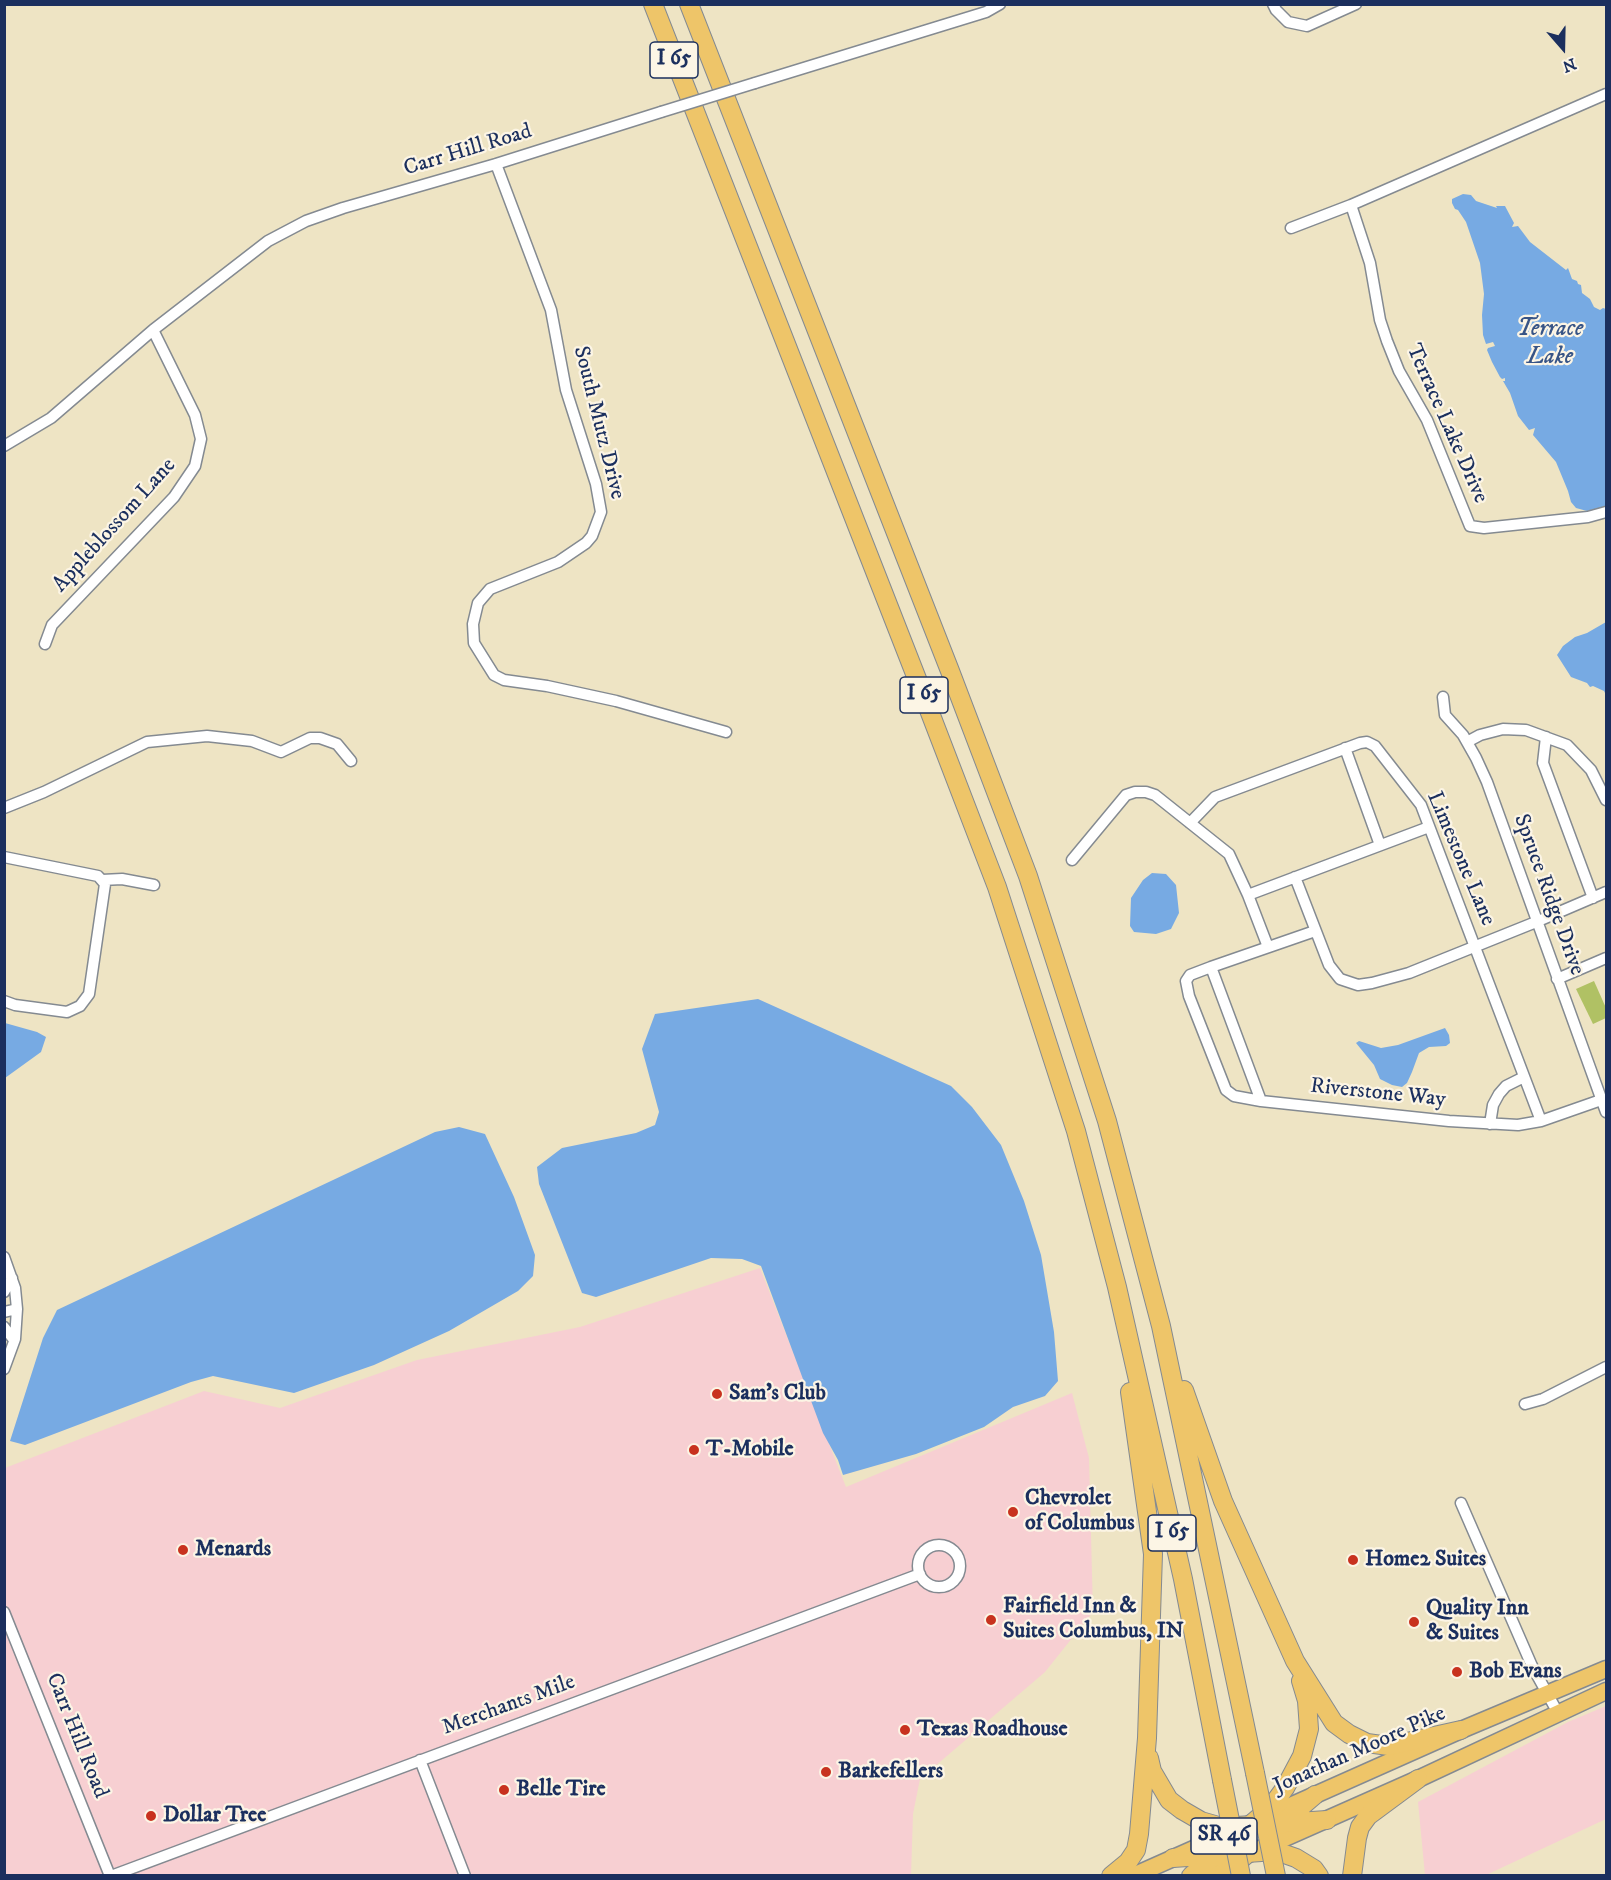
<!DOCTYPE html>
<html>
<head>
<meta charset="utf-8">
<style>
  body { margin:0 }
  #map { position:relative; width:1611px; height:1880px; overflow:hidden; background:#eee4c4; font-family:"IM FELL DW Pica",serif }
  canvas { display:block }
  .frame { position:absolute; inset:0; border:6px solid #1b2f5e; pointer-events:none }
  .north { position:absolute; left:1533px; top:18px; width:60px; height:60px; -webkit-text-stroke:4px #fcf5e5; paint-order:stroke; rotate:160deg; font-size:16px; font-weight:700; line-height:24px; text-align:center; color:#1b2f5e }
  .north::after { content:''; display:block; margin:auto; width:21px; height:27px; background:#1b2f5e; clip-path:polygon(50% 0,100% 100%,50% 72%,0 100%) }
</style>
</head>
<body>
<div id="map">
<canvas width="1611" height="1880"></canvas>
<div class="frame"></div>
<div class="north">N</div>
</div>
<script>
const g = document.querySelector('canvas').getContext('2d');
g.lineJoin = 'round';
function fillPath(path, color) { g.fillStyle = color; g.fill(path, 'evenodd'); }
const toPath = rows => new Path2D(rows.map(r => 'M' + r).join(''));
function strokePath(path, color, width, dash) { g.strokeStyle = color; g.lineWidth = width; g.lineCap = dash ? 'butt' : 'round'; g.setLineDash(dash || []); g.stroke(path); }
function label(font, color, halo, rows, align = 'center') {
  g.font = font + ' "IM FELL DW Pica",serif'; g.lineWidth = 4.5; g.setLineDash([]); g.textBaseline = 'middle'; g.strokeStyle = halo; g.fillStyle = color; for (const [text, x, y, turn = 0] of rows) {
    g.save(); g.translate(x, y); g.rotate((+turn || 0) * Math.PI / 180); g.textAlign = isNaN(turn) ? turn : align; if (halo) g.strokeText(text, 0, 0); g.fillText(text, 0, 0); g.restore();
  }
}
fillPath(toPath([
  [760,1268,846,1487,1072,1393,1089,1458,1093,1612,1045,1672,920,1779,913,1814,911,1875,5,1876,5,1468,204,1391,280,1408,417,1360,580,1327],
  [1606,1706,1606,1819,1486,1875,1425,1875,1418,1802,1568,1722]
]), '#f7cfd2');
fillPath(toPath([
  [1594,981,1606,1008,1606,1018,1593,1024,1576,989]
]), '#b0c164');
fillPath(toPath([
  [1463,194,1471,195,1476,201,1497,208,1496,206,1505,206,1514,223,1512,227,1518,226,1530,242,1566,270,1568,268,1572,279,1577,281,1578,284,1581,285,1582,293,1590,299,1594,307,1600,310,1603,308,1606,309,1606,506,1587,511,1576,508,1571,502,1568,491,1556,462,1533,435,1535,428,1529,430,1518,416,1510,393,1503,381,1505,381,1505,378,1502,379,1500,377,1492,362,1487,350,1488,348,1495,346,1493,342,1486,344,1483,335,1482,315,1484,294,1480,263,1466,222,1458,210,1455,209,1452,203,1452,199],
  [1606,622,1606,695,1604,691,1593,686,1590,687,1587,683,1571,677,1557,655,1563,646,1575,637,1587,633],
  [1152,873,1166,874,1176,885,1179,913,1171,929,1156,934,1134,932,1130,926,1131,898,1143,880],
  [758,999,951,1086,972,1107,1001,1145,1024,1201,1041,1255,1054,1332,1058,1381,1045,1396,1013,1407,984,1427,916,1454,843,1475,838,1460,823,1433,761,1266,742,1259,711,1258,596,1297,582,1293,539,1184,537,1167,562,1148,636,1133,655,1125,659,1112,642,1049,655,1014],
  [5,1023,37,1032,46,1037,41,1052,5,1078],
  [1445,1028,1449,1035,1450,1043,1446,1046,1429,1047,1419,1053,1412,1072,1407,1083,1402,1087,1392,1085,1380,1079,1374,1065,1356,1043,1359,1041,1381,1048,1398,1045],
  [459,1127,485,1134,514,1197,535,1255,533,1276,518,1291,449,1331,374,1365,294,1393,213,1376,191,1382,25,1445,10,1441,43,1338,57,1310,435,1132]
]), '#77aae3');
const minor = toPath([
  [1273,4,1276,10,1288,22,1307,26,1356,4],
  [755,83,986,12,1000,4],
  [1606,94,1351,205,1370,263,1380,320,1387,341,1399,371,1427,420,1470,526,1484,528,1588,517,1606,512],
  [496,164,551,310,566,390,596,484,601,512,592,536,586,543,558,562,490,589,478,603,473,624,474,643,494,675,504,680,547,686,616,701,726,732],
  [1291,228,1351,205],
  [4,446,51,418,153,330,268,241,306,221,343,208,496,164,661,112],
  [45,644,52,625,174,497,195,466,201,439,195,415,153,330],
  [1443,697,1445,715,1463,735,1476,758,1487,782,1606,1112],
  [1546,737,1543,763,1593,898],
  [1467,742,1480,735,1503,729,1526,730,1567,745,1591,770,1606,800],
  [1345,748,1380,845],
  [4,808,44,792,147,742,207,736,252,741,281,752,310,738,320,738,337,744,351,761],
  [1190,823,1215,797,1360,743,1367,742,1375,746,1421,805,1541,1121],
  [4,857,98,876,105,884,89,994,80,1006,67,1012,15,1005,4,1001],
  [1072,860,1126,795,1135,792,1146,792,1155,795,1229,854,1248,895],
  [1295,877,1329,965,1340,979,1358,985,1372,983,1409,973,1536,922,1606,892],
  [102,880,122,879,154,885],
  [1268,947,1248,895,1429,827],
  [1211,967,1315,931],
  [1557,979,1606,958],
  [1261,1101,1211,967,1190,975,1186,981,1189,996,1226,1090,1234,1096,1261,1101,1336,1109,1449,1121,1518,1125,1541,1121,1601,1100],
  [1490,1124,1493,1105,1499,1094,1506,1086,1524,1077],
  [4,1257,15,1288,17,1309,15,1339,4,1369],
  [4,1292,12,1278],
  [4,1312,17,1309],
  [4,1327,14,1340],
  [1525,1404,1543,1399,1606,1367],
  [1461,1503,1532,1666,1558,1713],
  '918 1566a21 21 0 1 1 42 0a21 21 0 1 1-42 0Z',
  [4,1612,110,1876],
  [420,1760,465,1876],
  [111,1876,920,1574]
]);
const trunk = toPath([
  [1133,1876,1461,1730,1606,1669],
  [1199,1876,1418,1779,1606,1691]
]);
const motorway = toPath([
  [653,4,919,684,997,887,1076,1131,1117,1287,1183,1579,1222,1780],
  [689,4,950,671,1028,876,1107,1121,1161,1326,1255,1773],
  [1184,1390,1223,1501,1295,1661,1334,1723,1349,1734,1367,1743,1389,1746,1461,1730],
  [1149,1758,1152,1771,1169,1800,1182,1810,1201,1821,1222,1827,1327,1820],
  [1280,1825,1315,1795],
  [1173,1858,1276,1851,1296,1858,1314,1869,1319,1876],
  [1111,1876,1128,1862,1136,1850,1139,1834,1147,1738,1153,1554,1130,1392],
  [1191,1876,1271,1807,1285,1788,1302,1756,1309,1729,1307,1701,1301,1681],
  [1223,1876,1248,1853],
  [1352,1876,1357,1838,1360,1827,1368,1816,1418,1779]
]);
strokePath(minor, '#848a91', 13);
strokePath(trunk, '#848a91', 19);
strokePath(motorway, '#848a91', 20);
strokePath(minor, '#fff', 10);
strokePath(trunk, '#eec569', 16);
strokePath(motorway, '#eec569', 18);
const minorBridge = toPath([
  [661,112,755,83]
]);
const motorwayBridge = toPath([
  [1255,1773,1276,1876],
  [1222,1780,1241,1876]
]);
strokePath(minorBridge, '#848a91', 13, []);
strokePath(motorwayBridge, '#848a91', 20, []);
strokePath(minorBridge, '#fff', 10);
strokePath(motorwayBridge, '#eec569', 18);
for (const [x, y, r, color] of [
  [717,1394,6,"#c8321e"],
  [694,1450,6,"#c8321e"],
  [1013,1512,6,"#c8321e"],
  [183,1550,6,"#c8321e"],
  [1353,1560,6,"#c8321e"],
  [991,1620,6,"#c8321e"],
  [1414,1622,6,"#c8321e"],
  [1457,1672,6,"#c8321e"],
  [905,1730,6,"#c8321e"],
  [826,1772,6,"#c8321e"],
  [504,1790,6,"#c8321e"],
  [151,1816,6,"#c8321e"]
]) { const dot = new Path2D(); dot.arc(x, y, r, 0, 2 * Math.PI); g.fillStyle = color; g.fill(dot); strokePath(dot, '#fcf5e5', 2); }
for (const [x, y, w] of [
  [674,60,48],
  [924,695,48],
  [1172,1533,48],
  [1224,1836,66]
]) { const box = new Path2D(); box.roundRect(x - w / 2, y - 18, w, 36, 4.5); g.fillStyle = '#fcf5e5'; g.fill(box); strokePath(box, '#1b2f5e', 1.5); }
label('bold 21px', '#1b2f5e', null, [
  ["I 65",674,60],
  ["I 65",924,695],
  ["I 65",1172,1533],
  ["SR 46",1224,1836]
]);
label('22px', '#1b2f5e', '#fcf5e5', [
  ["Carr Hill Road",468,151,-17],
  ["South Mutz Drive",598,423,76],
  ["Terrace Lake Drive",1446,424,66],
  ["Appleblossom Lane",115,526,-48],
  ["Limestone Lane",1460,859,67],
  ["Spruce Ridge Drive",1548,895,70],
  ["Riverstone Way",1378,1094,6],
  ["Merchants Mile",509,1706,-20],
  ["Carr Hill Road",76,1736,68],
  ["Jonathan Moore Pike",1360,1751,-24]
]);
label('bold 22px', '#1b2f5e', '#fcf5e5', [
  ["Sam's Club",729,1394],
  ["T-Mobile",706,1450],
  ["Chevrolet",1025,1499],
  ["of Columbus",1025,1524],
  ["Menards",195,1550],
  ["Home2 Suites",1365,1560],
  ["Fairfield Inn &",1003,1607],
  ["Suites Columbus, IN",1003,1632],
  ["Quality Inn",1426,1609],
  ["& Suites",1426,1634],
  ["Bob Evans",1469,1672],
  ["Texas Roadhouse",917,1730],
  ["Barkefellers",838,1772],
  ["Belle Tire",516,1790],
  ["Dollar Tree",163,1816]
], 'left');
label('italic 24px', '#375486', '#fcf5e5', [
  ["Terrace",1550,330],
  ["Lake",1550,358]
]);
</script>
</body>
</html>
